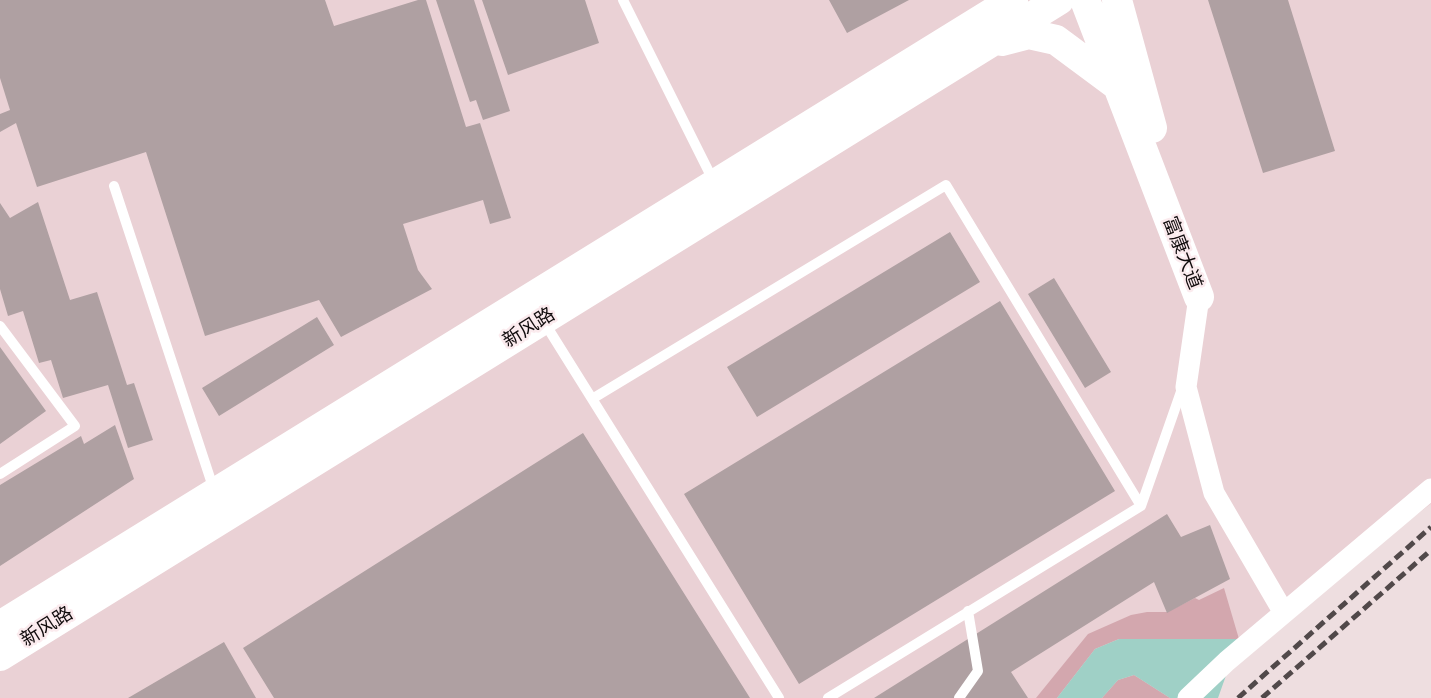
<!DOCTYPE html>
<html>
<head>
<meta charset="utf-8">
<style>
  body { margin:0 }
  canvas { display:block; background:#eedee0 }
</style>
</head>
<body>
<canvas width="1431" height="698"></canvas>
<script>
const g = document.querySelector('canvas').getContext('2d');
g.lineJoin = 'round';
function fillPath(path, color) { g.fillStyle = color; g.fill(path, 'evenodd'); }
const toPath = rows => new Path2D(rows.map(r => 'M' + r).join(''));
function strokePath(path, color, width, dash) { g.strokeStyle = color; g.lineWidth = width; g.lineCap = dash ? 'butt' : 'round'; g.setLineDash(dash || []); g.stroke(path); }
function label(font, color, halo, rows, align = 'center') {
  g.font = font + ' "PT Sans Narrow","Noto Sans SC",sans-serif'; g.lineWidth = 5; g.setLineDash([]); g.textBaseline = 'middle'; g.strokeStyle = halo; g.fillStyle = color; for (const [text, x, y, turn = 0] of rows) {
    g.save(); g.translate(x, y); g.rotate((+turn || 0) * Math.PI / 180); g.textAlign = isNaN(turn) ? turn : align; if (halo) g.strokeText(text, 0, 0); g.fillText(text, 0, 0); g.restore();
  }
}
fillPath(toPath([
  [0,0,1431,0,1431,504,1284,613,1190,698,0,698]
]), '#ead1d5');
fillPath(toPath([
  [1224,588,1239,639,1119,639,1095,649,1057,698,1036,698,1088,634,1131,615,1147,612,1167,612,1195,598,1199,600],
  [1134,675,1170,698,1102,698,1118,680]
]), '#d3a7ae');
fillPath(toPath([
  [1119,639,1239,639,1218,698,1170,698,1134,675,1118,680,1102,698,1057,698,1095,649]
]), '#9fd0c6');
fillPath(toPath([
  [0,0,325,0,334,26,418,0,426,0,466,127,480,123,511,218,490,224,483,200,403,224,418,270,432,289,341,337,319,300,205,336,146,152,37,187,16,123,0,132,0,114,10,110,0,78],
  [436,0,474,0,510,111,483,120,476,100,470,102],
  [482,0,585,0,599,43,508,75],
  [829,0,909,0,847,33],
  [1208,0,1288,0,1335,151,1263,173],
  [38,202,70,300,97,292,127,385,134,383,153,440,128,448,108,385,63,398,51,360,39,363,23,311,8,316,0,289,0,203,10,218],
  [950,232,980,282,757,417,727,367],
  [1054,278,1111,372,1085,388,1028,294],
  [1000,301,1115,491,799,684,684,494],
  [317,317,334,345,219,416,202,388],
  [0,347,46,411,0,444],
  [115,425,134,479,0,566,0,485,81,436,84,444],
  [583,433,750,698,274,698,243,648],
  [1167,514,1181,537,1210,525,1230,579,1167,613,1154,582,1011,672,1028,698,874,698],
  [224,642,256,698,128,698]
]), '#afa0a2');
strokePath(toPath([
  [623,0,714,182],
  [114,186,214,490],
  [544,322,779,698],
  [0,326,75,426,0,474],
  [592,399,946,185,1141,506,828,698],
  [1141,506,1183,386],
  [959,698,978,671,968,611]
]), '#fff', 10);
strokePath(toPath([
  [1199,297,1186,387,1214,493,1284,613],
  [1188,698,1227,661,1431,489]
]), '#fff', 21);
strokePath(toPath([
  [1085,0,1199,297],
  [1117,0,1152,128],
  [1002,41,1029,34,1056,40,1118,86],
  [0,626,1013,0],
  [0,656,1059,0]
]), '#fff', 30);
strokePath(toPath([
  [1238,698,1431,527],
  [1262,698,1431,550]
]), '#51494a', 5, [10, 5]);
label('19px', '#100b0c', '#fbebee', [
  ["富康大道",1182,253,69],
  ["新风路",529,328,-32],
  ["新风路",47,627,-32]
]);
</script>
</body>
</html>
